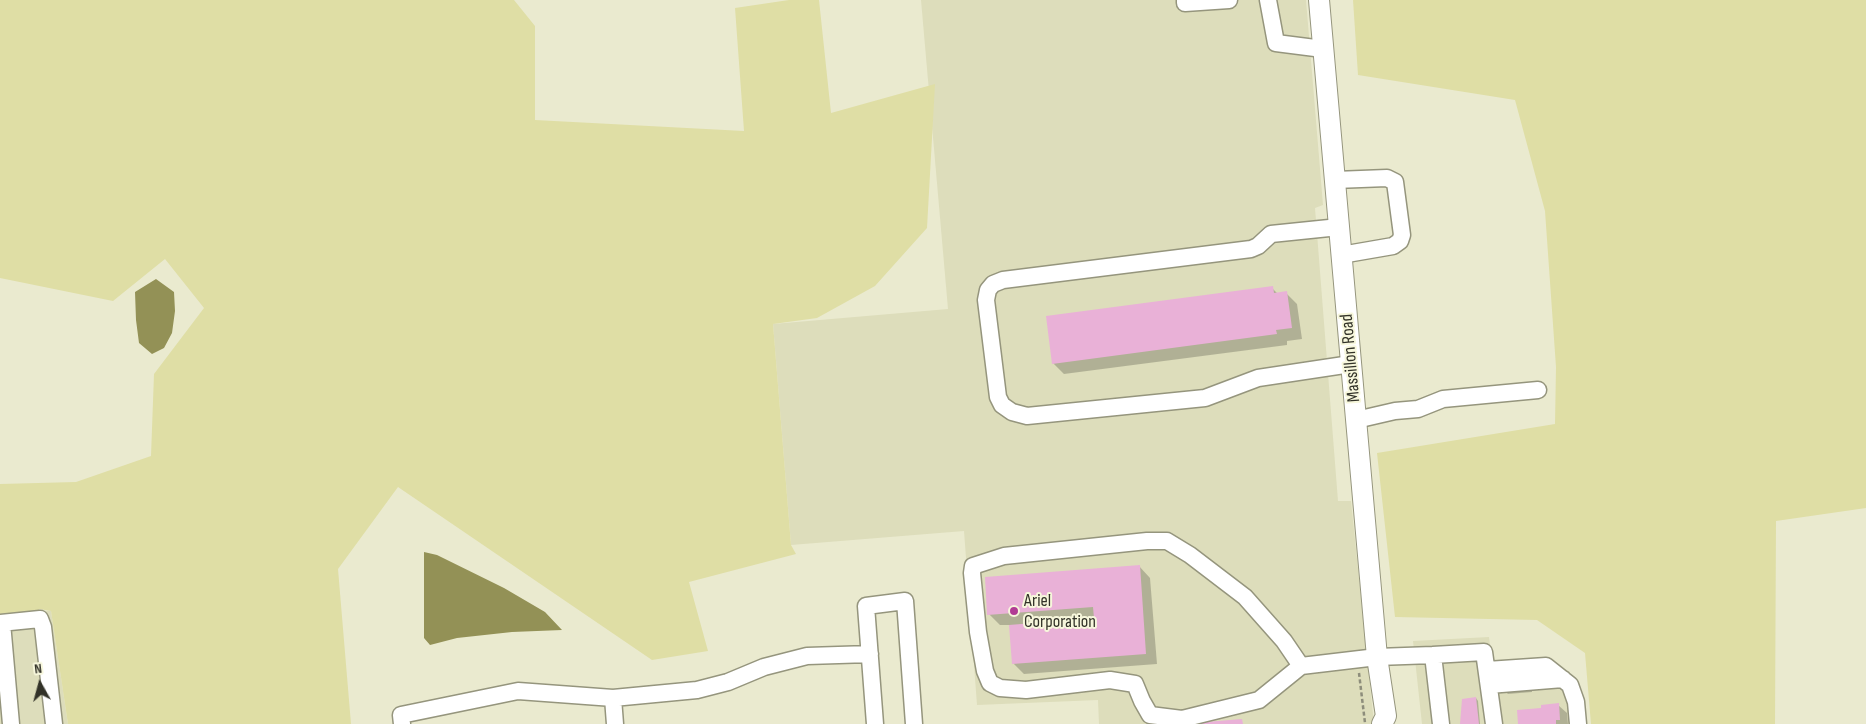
<!DOCTYPE html>
<html>
<head>
<meta charset="utf-8">
<style>
  body { margin:0 }
  #map { position:relative; width:1866px; height:724px; overflow:hidden; background:#eaeacf; font-family:"Sofia Sans Condensed",sans-serif }
  canvas { display:block }
  .north { position:absolute; left:15px; top:659px; width:50px; height:50px; -webkit-text-stroke:4px #f7f7dc; paint-order:stroke; rotate:353deg; font-size:14px; font-weight:700; line-height:20px; text-align:center; color:#323228 }
  .north::after { content:''; display:block; margin:auto; width:18px; height:22px; background:#323228; clip-path:polygon(50% 0,100% 100%,50% 72%,0 100%) }
</style>
</head>
<body>
<div id="map">
<canvas width="1866" height="724"></canvas>
<div class="north">N</div>
</div>
<script>
const g = document.querySelector('canvas').getContext('2d');
g.lineJoin = 'round';
function fillPath(path, color) { g.fillStyle = color; g.fill(path, 'evenodd'); }
const toPath = rows => new Path2D(rows.map(r => 'M' + r).join(''));
function strokePath(path, color, width, dash) { g.strokeStyle = color; g.lineWidth = width; g.lineCap = dash ? 'butt' : 'round'; g.setLineDash(dash || []); g.stroke(path); }
function label(font, color, halo, rows, align = 'center') {
  g.font = font + ' "Sofia Sans Condensed",sans-serif'; g.lineWidth = 4; g.setLineDash([]); g.textBaseline = 'middle'; g.strokeStyle = halo; g.fillStyle = color; for (const [text, x, y, turn = 0] of rows) {
    g.save(); g.translate(x, y); g.rotate((+turn || 0) * Math.PI / 180); g.textAlign = isNaN(turn) ? turn : align; if (halo) g.strokeText(text, 0, 0); g.fillText(text, 0, 0); g.restore();
  }
}
fillPath(toPath([
  [921,0,1306,0,1323,205,1315,208,1338,501,1351,501,1374,724,1099,724,1098,700,977,705,964,531,791,545,773,324,948,309],
  [0,604,39,611,51,611,68,724,0,724],
  [1489,637,1496,693,1578,684,1582,724,1422,724,1413,641]
]), '#ddb');
fillPath(toPath([
  [0,0,514,0,535,26,535,120,744,131,735,8,789,0,819,0,831,113,935,84,927,228,875,286,817,318,773,324,791,545,796,554,689,582,708,651,652,660,398,487,338,569,351,724,68,724,51,611,39,609,39,611,0,614,0,484,76,482,151,456,154,374,204,308,165,259,113,301,0,278],
  [1353,0,1866,0,1866,508,1776,521,1775,724,1591,724,1585,653,1537,620,1395,617,1377,453,1555,424,1556,367,1545,211,1515,100,1358,75]
]), '#dfdea5');
fillPath(toPath([
  [156,279,174,292,175,311,172,333,164,348,152,354,139,343,136,320,135,292],
  [424,552,437,555,504,588,545,612,562,630,512,632,457,638,430,645,424,638]
]), '#939156');
fillPath(toPath([
  [1272,288,1278,294,1286,293,1297,304,1302,339,1287,341,1287,345,1064,374,1053,363],
  [1139,566,1150,578,1157,664,1024,674,1013,663,1010,625,1000,625,989,614],
  [1532,684,1532,692,1508,694,1503,689],
  [1476,698,1478,701,1480,724,1461,724],
  [1558,705,1567,713,1568,724,1520,724,1542,709]
]), '#0003');
fillPath(toPath([
  [1273,286,1274,293,1287,291,1292,328,1276,330,1277,334,1052,364,1046,316],
  [1140,565,1146,654,1012,664,1009,625,1094,618,1093,607,987,615,985,577],
  [1476,697,1479,724,1460,724,1462,699],
  [1559,703,1560,720,1556,720,1556,724,1518,724,1517,710,1541,708,1541,705],
  [1242,719,1243,724,1194,724,1194,723]
]), '#e9b1d7');
const minor = toPath([
  [1185,0,1185,3,1229,0],
  [1268,0,1276,43,1323,49],
  [1335,180,1387,178,1395,182,1402,235,1400,241,1393,246,1341,255],
  [1339,227,1271,234,1258,246,1251,249,1003,280,993,284,988,290,986,300,998,397,1002,405,1012,412,1027,416,1205,398,1258,378,1351,364],
  [1356,420,1395,411,1418,409,1443,399,1538,390],
  [0,623,40,619,43,627,54,724],
  [2,623,11,724],
  [1433,655,1484,652,1494,724],
  [1301,666,1259,700,1182,719,1150,715,1142,701,1135,684,1110,680,1026,690,1000,688,990,683,985,671,978,632,972,573,973,566,1004,556,1147,541,1167,541,1190,555,1245,597,1284,641,1301,666,1377,657,1433,655,1441,724],
  [1487,670,1546,666,1570,685,1576,702,1578,724],
  [1489,685,1563,679],
  [613,698,697,690,728,682,764,667,807,656,870,654],
  [402,724,401,715,518,691,613,698,615,724],
  [875,724,866,606,905,601,914,724]
]);
const major = toPath([
  [1319,0,1377,657,1386,716,1382,724]
]);
strokePath(minor, '#95957d', 19);
strokePath(major, '#95957d', 22);
strokePath(toPath([
  [1359,673,1365,723]
]), '#8d8d7b', 2.5, [4, 2.5]);
strokePath(minor, '#fff', 16);
strokePath(major, '#fff', 20);
for (const [x, y, r, color] of [
  [1014,611,5,"#b13c94"]
]) { const dot = new Path2D(); dot.arc(x, y, r, 0, 2 * Math.PI); g.fillStyle = color; g.fill(dot); strokePath(dot, '#f7f7dc', 2); }
label('18px', '#323228', '#f7f7dc', [
  ["Massillon Road",1351,358,-95]
]);
label('18px', '#323228', '#f7f7dc', [
  ["Ariel",1024,601],
  ["Corporation",1024,622]
], 'left');
</script>
</body>
</html>
